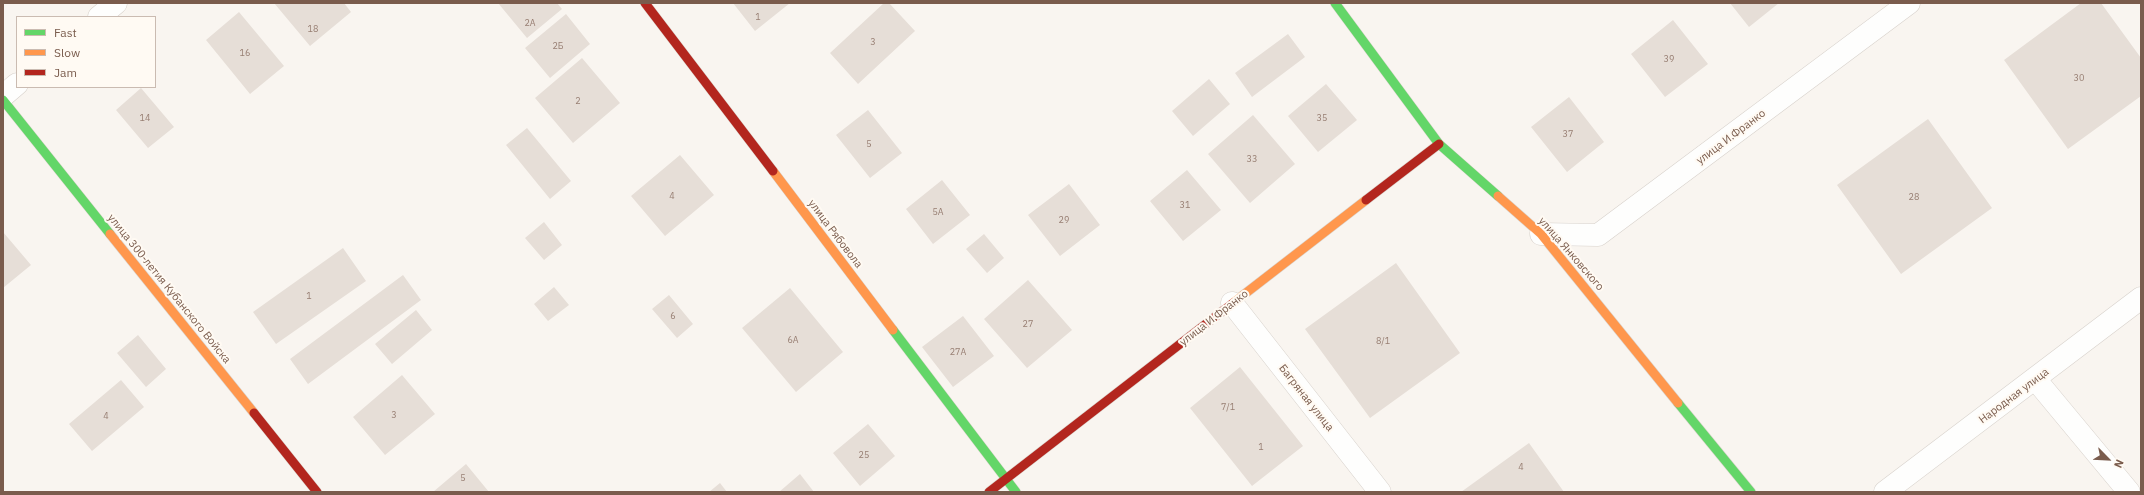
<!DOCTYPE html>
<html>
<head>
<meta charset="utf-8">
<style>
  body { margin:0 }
  #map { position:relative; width:2144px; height:495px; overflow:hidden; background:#f9f5f0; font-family:"IBM Plex Sans",sans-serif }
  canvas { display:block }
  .frame { position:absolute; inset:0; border:4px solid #7a5c4d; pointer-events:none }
  .legend { position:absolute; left:16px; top:16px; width:140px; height:72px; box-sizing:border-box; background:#fffaf3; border:1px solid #cabbb1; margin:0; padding:5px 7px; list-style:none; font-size:12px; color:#7a5c4d }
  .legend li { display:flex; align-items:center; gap:8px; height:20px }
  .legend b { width:20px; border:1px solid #cabbb1 }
  .north { position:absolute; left:2088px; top:439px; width:40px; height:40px; -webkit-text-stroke:3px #fffaf3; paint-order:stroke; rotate:114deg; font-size:11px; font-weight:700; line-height:16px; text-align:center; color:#7a5c4d }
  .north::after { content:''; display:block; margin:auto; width:14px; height:18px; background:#7a5c4d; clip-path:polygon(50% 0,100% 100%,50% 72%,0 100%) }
</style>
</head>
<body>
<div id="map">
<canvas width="2144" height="495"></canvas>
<div class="frame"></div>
<ul class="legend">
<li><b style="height:5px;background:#63d668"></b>Fast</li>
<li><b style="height:5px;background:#ff974d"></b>Slow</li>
<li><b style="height:5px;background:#b3261e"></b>Jam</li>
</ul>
<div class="north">N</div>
</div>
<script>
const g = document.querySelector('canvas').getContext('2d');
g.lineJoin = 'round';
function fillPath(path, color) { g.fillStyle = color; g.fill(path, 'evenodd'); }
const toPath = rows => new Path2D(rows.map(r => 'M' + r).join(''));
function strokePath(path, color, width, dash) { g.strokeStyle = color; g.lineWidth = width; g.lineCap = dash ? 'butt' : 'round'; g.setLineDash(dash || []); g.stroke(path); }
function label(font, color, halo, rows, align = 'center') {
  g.font = font + ' "IBM Plex Sans",sans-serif'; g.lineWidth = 4; g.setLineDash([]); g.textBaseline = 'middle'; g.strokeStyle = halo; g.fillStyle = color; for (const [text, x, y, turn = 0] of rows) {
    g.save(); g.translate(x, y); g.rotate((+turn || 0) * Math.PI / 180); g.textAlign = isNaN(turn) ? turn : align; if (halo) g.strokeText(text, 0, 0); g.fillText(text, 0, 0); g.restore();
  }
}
fillPath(toPath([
  [274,3,344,3,351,12,310,46],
  [498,3,557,3,562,9,527,38],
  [733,3,790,3,755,31],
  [884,3,889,3,915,31,858,84,830,53],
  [1730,3,1779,3,1749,27],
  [2081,3,2101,3,2141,58,2141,96,2068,149,2004,60],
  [239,12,284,66,250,94,206,40],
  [566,14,590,44,550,78,525,48],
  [1673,20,1708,64,1665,97,1631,54],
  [1288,34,1305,57,1252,97,1235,73],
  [582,58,620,103,573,143,535,98],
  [1209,79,1230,104,1193,136,1172,111],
  [1326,84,1357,120,1318,152,1288,116],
  [141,88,174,127,148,148,116,110],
  [1569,97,1604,142,1567,172,1531,127],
  [868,110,902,153,870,178,836,135],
  [1253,115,1295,164,1250,203,1208,154],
  [1928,119,1992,208,1901,274,1837,185],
  [527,128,571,181,550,199,506,145],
  [680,155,714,195,665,236,631,196],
  [1187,170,1221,210,1183,241,1150,201],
  [942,180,970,215,933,244,906,209],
  [1069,184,1100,225,1060,256,1028,215],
  [544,222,562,245,544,260,525,238],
  [3,232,31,265,3,288],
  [984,234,1004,258,987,273,966,249],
  [343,248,366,281,276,344,253,312],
  [1396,263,1460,353,1370,418,1305,329],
  [403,275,421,300,308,384,290,359],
  [1028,280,1072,330,1027,368,984,319],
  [554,287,569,305,548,321,534,304],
  [790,288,843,352,796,392,742,328],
  [669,295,693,324,677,338,652,309],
  [416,310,432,330,392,364,375,344],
  [963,316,994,356,953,387,922,347],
  [138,335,166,369,146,387,117,353],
  [1240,367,1303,446,1252,486,1190,408],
  [402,375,435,414,385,455,353,417],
  [121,380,144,407,92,451,69,424],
  [868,424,895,456,860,486,833,453],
  [1529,443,1564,492,1461,492],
  [466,464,489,492,433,492],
  [800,474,814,492,779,492],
  [720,483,727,492,709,492]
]), '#e6ded7');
const street = toPath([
  [99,17,116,3],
  [3,96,17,84],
  [1541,234,1598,235,1909,3],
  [1232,303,1380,492],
  [2036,380,2129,492],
  [1885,492,2141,298]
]);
const fast = toPath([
  [1335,3,1439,144,1498,196],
  [3,100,110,234],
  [893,330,1016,492],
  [1678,403,1751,492]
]);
const slow = toPath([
  [773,171,893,330],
  [1498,196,1541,234,1678,403],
  [110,234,254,413],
  [1233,303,1366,200]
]);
const jam = toPath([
  [645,3,773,171],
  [1366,200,1439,144],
  [254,413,317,492],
  [989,492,1233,303]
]);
strokePath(street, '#d7d1cb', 23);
strokePath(fast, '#d9d2cb', 10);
strokePath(slow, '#d9d2cb', 10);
strokePath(jam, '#d9d2cb', 10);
strokePath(street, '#fefefd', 22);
strokePath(fast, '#63d668', 9);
strokePath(slow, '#ff974d', 9);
strokePath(jam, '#b3261e', 9);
label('9px', '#977e72', null, [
  ["1",758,17],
  ["2А",530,23],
  ["18",313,29],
  ["3",873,42],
  ["2Б",558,46],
  ["16",245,53],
  ["39",1669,59],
  ["30",2079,78],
  ["2",578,101],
  ["14",145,118],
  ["35",1322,118],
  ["37",1568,134],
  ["5",869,144],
  ["33",1252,159],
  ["4",672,196],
  ["28",1914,197],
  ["31",1185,205],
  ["5А",938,212],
  ["29",1064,220],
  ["1",309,296],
  ["6",673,316],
  ["27",1028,324],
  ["6А",793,340],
  ["8/1",1383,341],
  ["27А",958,352],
  ["7/1",1228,407],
  ["3",394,415],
  ["4",106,416],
  ["1",1261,447],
  ["25",864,455],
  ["4",1521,467],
  ["5",463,478]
]);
label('11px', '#7a5c4d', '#fffaf3', [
  ["улица И.Франко",1731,137,-37],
  ["улица Рябовола",835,234,53],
  ["улица Янковского",1571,254,49],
  ["улица 300-летия Кубанского Войска",169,289,51],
  ["улица И.Франко",1214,318,-38],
  ["Народная улица",2014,396,-37],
  ["Багряная улица",1306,398,52]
]);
</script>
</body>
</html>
